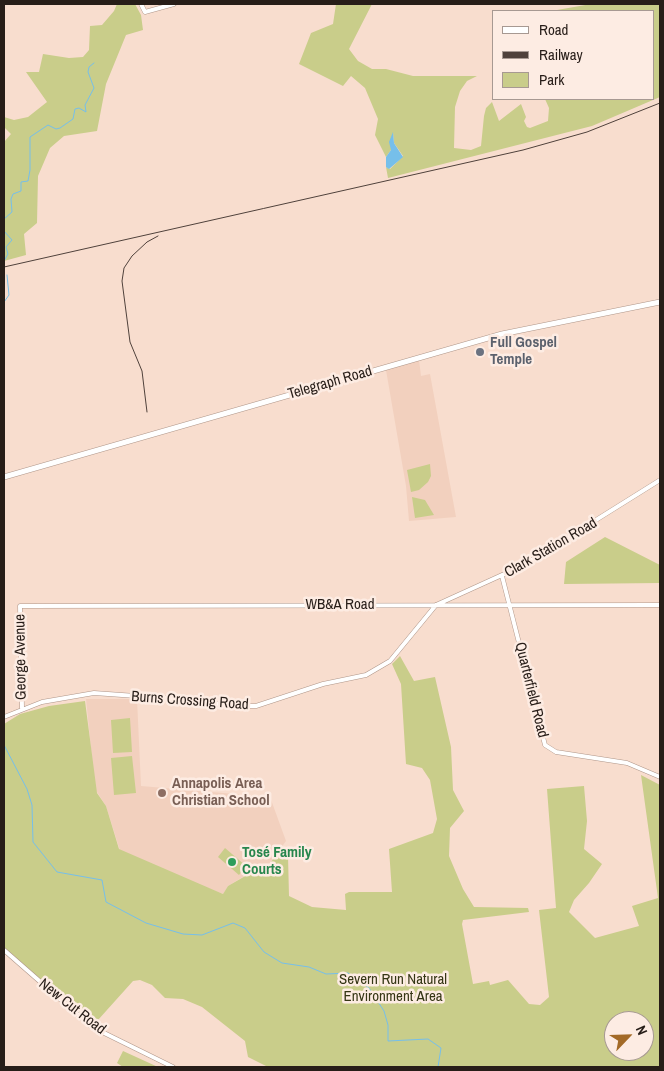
<!DOCTYPE html>
<html>
<head>
<meta charset="utf-8">
<style>
  body { margin:0 }
  #map { position:relative; width:664px; height:1071px; overflow:hidden; background:#f8ddce; font-family:"Archivo Narrow",sans-serif }
  canvas { display:block }
  .frame { position:absolute; inset:0; border:5px solid #271d18; pointer-events:none }
  .legend { position:absolute; left:492px; top:10px; width:162px; height:90px; box-sizing:border-box; background:#fdece3; border:1px solid #a79992; margin:0; padding:6px 9px; list-style:none; font-size:15px; color:#271d18 }
  .legend li { display:flex; align-items:center; gap:10px; height:25px }
  .legend b { width:25px; border:1px solid #a79992 }
  .north { position:absolute; left:604px; top:1011px; width:50px; height:50px; box-sizing:border-box; background:#fdece3; border:1px solid #a79992; border-radius:50%; rotate:66deg; font-size:14px; font-weight:700; line-height:20px; text-align:center; color:#271d18 }
  .north::after { content:''; display:block; margin:auto; width:18px; height:22px; background:#a36a27; clip-path:polygon(50% 0,100% 100%,50% 72%,0 100%) }
</style>
</head>
<body>
<div id="map">
<canvas width="664" height="1071"></canvas>
<div class="frame"></div>
<ul class="legend">
<li><b style="height:6px;background:#fff"></b>Road</li>
<li><b style="height:6px;background:#4f413b"></b>Railway</li>
<li><b style="height:14px;background:#c9cd8a"></b>Park</li>
</ul>
<div class="north">N</div>
</div>
<script>
const g = document.querySelector('canvas').getContext('2d');
g.lineJoin = 'round';
function fillPath(path, color) { g.fillStyle = color; g.fill(path, 'evenodd'); }
const toPath = rows => new Path2D(rows.map(r => 'M' + r).join(''));
function strokePath(path, color, width, dash) { g.strokeStyle = color; g.lineWidth = width; g.lineCap = dash ? 'butt' : 'round'; g.setLineDash(dash || []); g.stroke(path); }
function label(font, color, halo, rows, align = 'center') {
  g.font = font + ' "Archivo Narrow",sans-serif'; g.lineWidth = 5; g.setLineDash([]); g.textBaseline = 'middle'; g.strokeStyle = halo; g.fillStyle = color; for (const [text, x, y, turn = 0] of rows) {
    g.save(); g.translate(x, y); g.rotate((+turn || 0) * Math.PI / 180); g.textAlign = isNaN(turn) ? turn : align; if (halo) g.strokeText(text, 0, 0); g.fillText(text, 0, 0); g.restore();
  }
}
fillPath(toPath([
  [419,360,421,376,430,374,456,517,409,521,406,486,386,370],
  [86,699,137,699,141,786,270,797,286,841,265,870,246,875,228,886,223,894,121,854,106,806,95,789]
]), '#f2d0be');
fillPath(toPath([
  [117,4,135,4,141,15,143,30,126,35,106,84,97,131,64,136,50,148,38,176,37,223,24,234,26,255,4,261,4,142,11,134,4,127,4,117,14,120,28,117,47,102,26,72,39,72,43,54,69,58,83,57,89,50,90,26,102,25,114,11],
  [336,4,372,4,349,49,358,61,372,69,386,69,413,76,477,76,467,81,460,91,455,107,454,148,471,150,481,146,484,116,486,108,492,102,499,121,521,104,526,117,524,121,527,127,530,128,548,121,549,108,545,99,653,99,653,11,555,11,557,10,591,4,660,4,660,97,592,126,388,178,386,167,390,169,403,156,394,143,393,133,391,150,386,157,375,135,378,119,365,88,351,76,343,86,299,64,311,33,333,24],
  [430,464,431,476,428,482,419,490,411,492,407,470],
  [412,497,425,500,434,515,415,518],
  [605,537,660,565,660,583,564,584,566,562],
  [400,656,414,681,435,677,451,747,453,790,464,811,450,828,449,856,463,889,474,907,528,908,529,912,463,920,462,924,473,984,489,981,490,985,508,980,529,1004,540,1005,549,997,539,910,556,908,547,789,584,786,587,821,584,849,602,864,589,883,574,900,569,912,595,938,639,926,632,906,658,898,641,775,660,785,660,1067,268,1067,248,1057,245,1041,202,1007,183,999,165,998,152,985,140,980,133,981,98,1020,95,1018,89,1024,4,951,4,724,20,714,49,706,85,701,97,793,106,806,119,849,223,894,228,886,247,875,265,870,280,850,288,856,289,896,312,907,346,910,345,894,349,892,392,892,389,849,433,833,437,819,430,780,422,768,406,764,401,684,392,664],
  [614,1021,644,1021,644,1051,614,1051],
  [130,718,132,752,113,753,111,720],
  [132,756,136,793,114,795,111,758],
  [225,848,246,866,239,875,218,857],
  [123,1051,158,1067,123,1067,117,1063]
]), '#c9cd8a');
fillPath(toPath([
  [393,132,394,143,403,157,389,169,386,167,386,157,391,150,389,142]
]), '#76bfea');
strokePath(toPath([
  [4,219,12,212,11,199,13,194,21,191,21,182,28,181,30,170,30,137,48,125,56,129,60,128,73,119,75,109,79,108,86,112,85,105,94,88,88,72,89,67,94,63],
  [4,231,12,240,6,247,8,254,4,261],
  [4,302,9,295,7,275],
  [4,745,27,789,32,805,33,842,57,872,102,880,106,902,146,923,183,934,202,935,233,923,245,928,264,952,282,963,309,967,326,974,348,973,369,988,384,1011,388,1025,388,1041,428,1039,441,1048,438,1067]
]), '#76bfea', 1);
const minor = toPath([
  [141,4,145,12,174,4],
  [502,576,545,745,556,752,627,763,660,777],
  [22,708,20,606,660,605],
  [4,717,42,702,94,693,178,699,234,706,256,706,323,684,366,675,390,661,436,605,524,565,660,480],
  [4,950,92,1027,173,1067]
]);
const major = toPath([
  [4,477,502,334,660,302]
]);
strokePath(minor, '#af9689', 5);
strokePath(major, '#af9689', 6);
strokePath(minor, '#fff', 4);
strokePath(major, '#fff', 5);
strokePath(toPath([
  [4,267,523,150,587,132,660,103],
  [147,412,142,371,130,342,122,281,124,268,132,256,147,242,158,236]
]), '#4f413b', 1);
for (const [x, y, r, color] of [
  [480,352,5,"#6b7280"],
  [162,793,5,"#8d6e63"],
  [232,862,5,"#2e9e5b"]
]) { const dot = new Path2D(); dot.arc(x, y, r, 0, 2 * Math.PI); g.fillStyle = color; g.fill(dot); strokePath(dot, '#fdece3', 2); }
label('bold 15px', '#5b616d', '#fdece3', [
  ["Full Gospel",490,343],
  ["Temple",490,360]
], 'left');
label('15px', '#271d18', '#fdece3', [
  ["Telegraph Road",330,383,-16],
  ["Clark Station Road",551,548,-30],
  ["WB&A Road",340,605],
  ["George Avenue",21,657,-91],
  ["Quarterfield Road",531,690,76],
  ["Burns Crossing Road",190,701,4],
  ["New Cut Road",72,1007,38]
]);
label('bold 15px', '#785e54', '#fdece3', [
  ["Annapolis Area",172,784],
  ["Christian School",172,801]
], 'left');
label('bold 15px', '#27864d', '#fdece3', [
  ["Tosé Family",242,853],
  ["Courts",242,870]
], 'left');
label('15px', '#353615', '#fdece3', [
  ["Severn Run Natural",393,980],
  ["Environment Area",393,997]
]);
</script>
</body>
</html>
